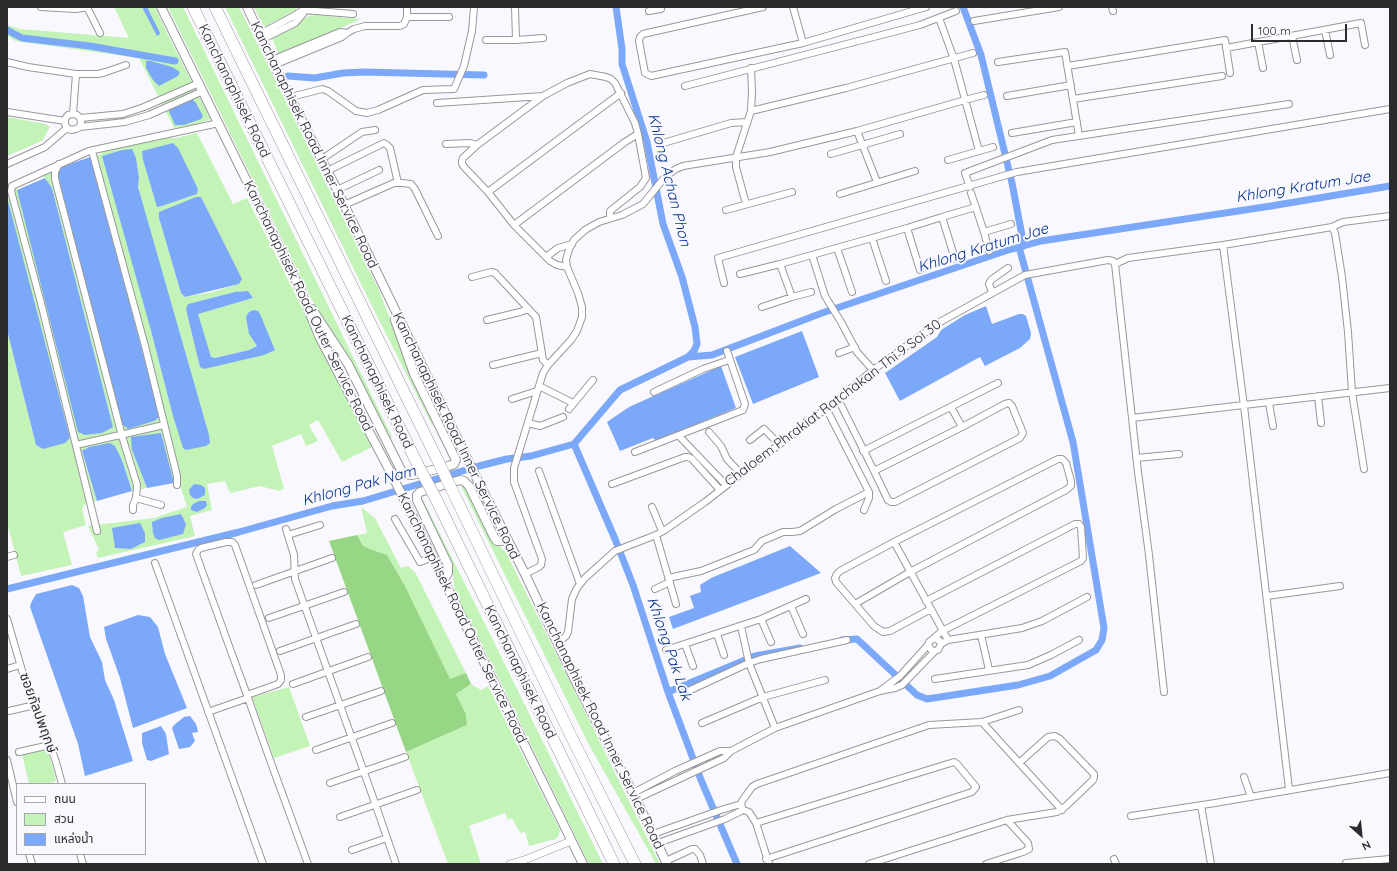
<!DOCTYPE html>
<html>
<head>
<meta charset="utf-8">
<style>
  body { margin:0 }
  #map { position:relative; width:1397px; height:871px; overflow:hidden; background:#faf8ff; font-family:Quicksand,"Noto Sans Thai",sans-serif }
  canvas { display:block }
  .frame { position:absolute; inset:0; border:8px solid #2b2b2d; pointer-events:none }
  .legend { position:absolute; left:16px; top:783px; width:130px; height:72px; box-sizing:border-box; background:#faf8ff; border:1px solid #a7a6ab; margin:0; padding:5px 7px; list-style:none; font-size:12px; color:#2b2b2d }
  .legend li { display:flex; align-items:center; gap:8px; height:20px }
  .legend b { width:20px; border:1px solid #a7a6ab }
  .north { position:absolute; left:1341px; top:815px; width:40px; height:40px; -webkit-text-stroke:3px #faf8ff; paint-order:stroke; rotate:153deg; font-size:11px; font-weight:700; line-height:16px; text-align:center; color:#2b2b2d }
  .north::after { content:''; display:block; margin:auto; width:14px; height:18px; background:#2b2b2d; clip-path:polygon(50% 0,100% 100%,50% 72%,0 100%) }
  .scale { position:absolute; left:1251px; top:24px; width:96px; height:18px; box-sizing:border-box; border:2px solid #2b2b2d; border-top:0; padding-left:5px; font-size:12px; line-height:14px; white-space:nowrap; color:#2b2b2d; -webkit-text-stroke:3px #faf8ff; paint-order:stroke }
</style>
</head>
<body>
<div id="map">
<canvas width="1397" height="871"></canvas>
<div class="frame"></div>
<ul class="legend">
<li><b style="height:5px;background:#fff"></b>ถนน</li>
<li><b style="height:11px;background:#c4f3b7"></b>สวน</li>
<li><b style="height:11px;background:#7ca8fa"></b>แหล่งน้ำ</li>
</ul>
<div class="north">N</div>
<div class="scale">100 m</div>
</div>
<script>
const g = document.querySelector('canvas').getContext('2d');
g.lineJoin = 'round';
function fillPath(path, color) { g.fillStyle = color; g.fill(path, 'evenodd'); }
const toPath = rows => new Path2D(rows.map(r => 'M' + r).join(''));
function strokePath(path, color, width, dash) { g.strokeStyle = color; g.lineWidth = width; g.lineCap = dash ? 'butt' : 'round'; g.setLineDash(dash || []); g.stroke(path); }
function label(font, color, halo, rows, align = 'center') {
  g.font = font + ' Quicksand,"Noto Sans Thai",sans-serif'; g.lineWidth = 4; g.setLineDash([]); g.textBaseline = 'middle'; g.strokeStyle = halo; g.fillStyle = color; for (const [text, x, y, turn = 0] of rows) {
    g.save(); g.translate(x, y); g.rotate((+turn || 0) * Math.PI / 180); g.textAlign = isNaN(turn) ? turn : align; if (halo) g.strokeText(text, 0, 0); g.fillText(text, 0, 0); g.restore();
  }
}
fillPath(toPath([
  [114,7,155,7,170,39,211,119,193,125,174,128,139,58,15,41,7,35,7,24,10,26,20,29,129,38],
  [168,7,183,7,392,437,388,439,341,349,313,302],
  [225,7,239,7,378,288,406,359,436,423,432,425,369,300],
  [254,7,296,7,296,10,264,27],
  [315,15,361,19,279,55,272,38,291,28,309,16],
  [7,117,46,124,50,127,42,141,7,156],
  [197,133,233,204,247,198,372,447,342,462,318,420,309,425,318,441,306,446,301,434,272,446,284,489,279,491,260,486,230,493,225,481,207,484,212,510,190,516,195,536,98,558,96,552,99,550,88,526,154,518,187,507,179,482,174,483,132,450,147,488,132,491,122,460,115,446,82,452,97,501,85,504,82,509,86,525,63,532,72,565,21,576,7,523,7,330,36,445,9,204,7,197,7,184,11,182,16,187,113,427,52,188,42,174,61,167,97,185,90,157,101,154,102,151,165,138,176,138],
  [142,151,193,179,198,189,197,194,162,206,157,206,143,160],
  [136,158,139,178,138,187,173,416,150,327],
  [201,197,241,279,239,284,212,292,185,297,181,293,159,218,160,212],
  [248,291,253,298,197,314,211,358,215,358,249,350,257,346,249,334,272,352,200,367,188,304,235,292],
  [464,485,499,545,507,554,660,864,656,864,588,743,461,486],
  [421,496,494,642,603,864,589,864,491,663,455,593,452,568,419,498],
  [361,507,375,518,401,568,408,566,415,572,466,673,450,680,405,586,387,555,370,549,363,546,357,535,367,533],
  [471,684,481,690,488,686,560,830,559,835,556,839,529,846,525,832,520,833,512,818,508,820,505,813,469,826,481,864,448,864,406,752,467,725,466,714,456,694],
  [289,687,310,746,274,758,252,697],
  [46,750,48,751,56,779,55,782,43,784,29,784,22,754]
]), '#c4f3b7');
fillPath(toPath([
  [357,535,363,546,370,549,387,555,405,586,450,679,466,673,471,684,456,694,466,714,467,725,406,752,329,541]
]), '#96d684');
fillPath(toPath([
  [142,7,147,7,160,33,159,35,157,36],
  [146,61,151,61,172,67,180,72,178,76,159,86,153,80,146,68],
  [192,99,196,103,203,116,201,119,184,125,175,125,168,109],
  [173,143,178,148,198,189,197,194,162,206,157,207,143,160,142,151],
  [132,149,136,158,139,178,138,187,209,435,210,443,206,446,186,450,183,448,173,416,150,327,102,156,122,150],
  [90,157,160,417,154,421,128,429,122,424,62,196,58,172,61,167],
  [45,178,52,188,113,427,102,433,85,435,78,432,17,190],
  [7,197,70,438,65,443,43,449,36,445,7,330],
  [196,197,201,197,242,279,239,284,185,297,181,293,159,218,159,212],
  [248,291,253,298,198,314,211,357,215,358,249,350,257,346,249,334,246,317,249,312,254,310,258,311,260,314,275,350,264,355,204,369,200,367,186,309,188,304,235,292],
  [986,306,992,324,1019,314,1023,314,1026,316,1031,333,1030,339,1020,348,985,366,980,357,900,401,885,373,937,337,941,330,965,315],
  [802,331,819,377,753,404,735,357],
  [721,366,736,408,656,441,653,438,620,451,607,422,629,407],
  [161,433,174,483,147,488,132,450,131,437],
  [110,443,115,446,122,460,132,491,97,501,82,451,89,447],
  [194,484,201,485,205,488,205,495,197,499,193,498,190,495,189,490],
  [199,501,206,501,207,505,205,508,197,512,191,510,191,507,193,504],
  [181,514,186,524,183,534,159,540,155,538,153,533,152,522,162,518],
  [140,523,145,533,145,542,131,549,115,548,112,528],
  [790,546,821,573,673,629,669,617,694,608,690,596,701,592,700,585,711,578],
  [72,585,79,588,83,596,90,637,102,662,105,680,114,700,133,761,85,776,78,744,30,607,31,603,36,594],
  [138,615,150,617,158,627,165,654,187,708,133,728,120,678,106,639,104,627],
  [190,716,196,724,198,732,192,733,195,741,190,747,179,749,172,728,174,725,184,717],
  [161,726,166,734,169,754,151,761,147,760,142,743,142,733]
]), '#7ca8fa');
strokePath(toPath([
  [963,7,981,55,1012,183,1024,246],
  [7,30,22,38,90,46,175,61],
  [288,76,315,78,343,73,364,72,484,75],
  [688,357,712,355,822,313,1005,251,1041,241,1271,206,1390,186],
  [574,444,615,539,633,585,668,692,701,780,737,864],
  [7,589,239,532,332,506,363,501,479,466,507,459,531,456,574,444,620,390,688,357,694,351,697,344,695,327,682,277,663,224,647,142,622,64,622,49,616,7],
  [842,640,857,639,917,695,927,699,1018,685,1050,676,1096,650,1102,640,1104,628,1073,442,1019,247],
  [668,692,755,656,800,648]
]), '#7ca8fa', 7);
const minor = toPath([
  [41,7,76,9,88,7],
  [87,7,100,33],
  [515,7,516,40,543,38],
  [763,7,643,34,640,37,639,41,645,73,651,76,803,43,926,7],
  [793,7,803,43],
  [1112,7,1113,11],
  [303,10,353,14],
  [649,11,661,9],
  [407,17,449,17],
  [939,18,954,59,979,151],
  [974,21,1059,7],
  [1325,30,1330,55],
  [260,34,292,17,303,10],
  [1292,36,1297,60],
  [263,39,295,23,303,14,303,7],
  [486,40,516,40],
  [1258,42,1263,68],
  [1226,48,1361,23,1365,45],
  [272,60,340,32,347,33],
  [7,62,28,67,76,74,98,74,106,72,126,65],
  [998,62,1065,52,1079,136],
  [274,65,342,37,347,33,354,29,365,26,400,26,404,24,407,17,407,7],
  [1068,66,1225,40,1230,73],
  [685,86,920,25,956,11],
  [1007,96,1071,85],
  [291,97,322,89,328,91,356,111,367,113,378,110,423,90,454,89,464,66,472,31,474,7],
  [1073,99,1222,76],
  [437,103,543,96],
  [751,111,846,88,973,53],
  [7,112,65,121],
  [73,114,76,74],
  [80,118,123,114,144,107,199,83],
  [80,127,81,122,80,118,77,115,73,114,68,115,65,119,65,124,67,128,71,130,76,129,80,127,125,122,149,115,203,91],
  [1012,133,1077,122],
  [446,144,470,143,477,145],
  [660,144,731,123,747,122],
  [92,151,145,346,177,476,177,485],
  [831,154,900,134],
  [322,159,362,132,375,130],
  [948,160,993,147],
  [7,164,45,147,67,128],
  [59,164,55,172,55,179,122,436,137,485,136,498,133,505,133,510],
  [327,171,384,143,387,145,390,148,398,183],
  [877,182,857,131,965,100,984,95],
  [970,187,965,173,1052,140,1289,104],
  [337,190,379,170],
  [488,192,621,93],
  [971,193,984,232],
  [840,194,915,171],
  [746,204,736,167,736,157,751,111,752,92,751,68],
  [344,205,394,183,402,183,411,184,415,189,438,236],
  [726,210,792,192],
  [514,225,625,142,638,134],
  [1332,227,1335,233,1342,277,1348,332,1352,392,1364,469],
  [1223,245,1244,406,1289,789],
  [837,248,852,292],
  [989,251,984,232,1011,224],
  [812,255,825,296,841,322,857,352,873,370],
  [546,257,558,248,572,244],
  [955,259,942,217,976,207],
  [1115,264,1128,258,1223,245,1332,227,1343,222,1390,216],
  [567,267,557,265,550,261,514,225,488,192,465,168,462,164,462,161,463,158,477,145,543,96,567,83,590,74,606,77,611,79,615,83,635,123,638,134,646,178,640,187,610,211,610,218],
  [920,270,907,228,942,217],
  [740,274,780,264],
  [472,277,491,272,495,273,536,317,543,360,548,365],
  [886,281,872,238,907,228],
  [724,283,718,258,1017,172,1390,109],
  [811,292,792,297,780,264,872,238],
  [992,292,989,284,991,280,1008,268],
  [762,307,792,297],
  [487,320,520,312,528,309],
  [839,353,855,347],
  [493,365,542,353],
  [539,386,573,403],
  [654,392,703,369,729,360],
  [1318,396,1321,423],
  [512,399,537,391],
  [838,399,874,471],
  [1009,403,1012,406,1023,433,1020,438,895,502,891,502,888,500,874,471,962,427,1005,404,1009,403],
  [1269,403,1273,426],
  [951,407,962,427],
  [826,408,869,492,869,498,864,510],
  [569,409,593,380],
  [1132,418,1138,472,1149,555,1164,692],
  [528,423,540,426,563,417],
  [709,432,721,446,727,459,741,474],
  [679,436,726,485],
  [750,440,764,429,779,444],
  [76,445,164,425],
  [863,451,998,383],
  [635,452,743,410,745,404,727,351],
  [1136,458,1179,454],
  [539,471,580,584],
  [612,484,685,457,688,457,692,459,720,490],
  [136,498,161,505],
  [652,507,662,531],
  [395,519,420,562,433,557],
  [286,529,294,555,295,579,375,803,396,864],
  [97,531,41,303,11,191,12,186,89,151,219,123],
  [288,535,320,525],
  [656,535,676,604],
  [894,542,948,640,1022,628,1042,621,1087,597],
  [7,557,14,555],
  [155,563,263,864],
  [525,574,539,567,541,565,542,559,514,482,514,468,543,373,548,365,571,340,577,331,582,317,582,307,578,293,567,267,566,260,569,249,574,240,585,230,599,222,622,215,643,204,665,177,676,169,683,166,770,152,857,131],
  [668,578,701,571,749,552,754,550,762,541,783,532,792,532,800,531,836,509,869,492],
  [256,585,332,558],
  [655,589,670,582],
  [1267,596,1340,586],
  [926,601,1075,524,1079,524,1081,527,1083,558,1081,561,942,631,934,638],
  [855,604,910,572,1066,490,1071,486,1071,481,1066,463,1062,459,1058,459,894,542,840,571,837,574,835,578,836,582,874,626,883,632,890,631,931,609],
  [791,606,803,634],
  [269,618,344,592],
  [7,619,26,684,44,727,56,762,62,784],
  [761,619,771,642],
  [741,626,749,663,775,728],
  [717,634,724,655],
  [981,635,989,670],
  [558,643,566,636,568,632,572,599,577,588,585,578,615,551,656,535,665,530,705,502,838,399,873,370,940,322,1025,275,1108,260,1113,261,1115,264,1132,418,1390,388],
  [685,644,693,666],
  [941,644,940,641,934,638,929,642,928,645,932,651,935,651,938,650,941,644,948,640],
  [928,645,900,676,880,691,895,688,902,685,935,651],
  [666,650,761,619,806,599],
  [280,651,356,624],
  [7,669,20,665],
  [935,679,1028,665,1051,655,1079,640],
  [293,684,368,657],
  [684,693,749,663,761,659,847,640],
  [247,695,278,684,281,680,281,675,235,545,232,542,226,542,201,548,198,550,196,554,229,646,247,695,248,698,270,760,308,864],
  [9,711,35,705],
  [208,712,248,698],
  [306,717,381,691],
  [982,722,1019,710],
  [702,723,763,697,825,680],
  [316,750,392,723],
  [19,752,50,745],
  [7,760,17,802],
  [1244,777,1251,797],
  [330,783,405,757],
  [633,793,675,771,720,751,731,751],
  [636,799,724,758,731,751,775,728,880,691],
  [1201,805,1211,864],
  [743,810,741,804,742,801,752,787,757,784,929,725,982,722,1062,810],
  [1131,816,1215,803,1390,773],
  [340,817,417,790],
  [756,823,954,762,957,764,976,787,972,792,766,859],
  [653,834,721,810,741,804],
  [658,843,725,819,743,810,749,812,756,823,769,864],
  [352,850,387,838],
  [29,854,32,864],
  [80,854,83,864],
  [1114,859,1116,864],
  [666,861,692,849,695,849,700,855,703,864],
  [1346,863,1390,859],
  [869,864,1007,820,1057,812,1066,806,1093,780,1094,777,1094,774,1060,739,1055,736,1048,737,1019,763],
  [986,864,1023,852,1029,849,1028,843,1007,820]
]);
const tertiary = toPath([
  [510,864,527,859,571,841]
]);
const secondary = toPath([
  [161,7,301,291,319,336,394,479,583,864],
  [247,7,274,65,337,190,478,481,525,574,575,680,633,793,667,864],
  [312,309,348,364,403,474,412,475,449,466,454,464,456,460,454,456,414,374,395,320],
  [443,577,446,576,448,573,448,565,417,500,417,495,420,492,460,480,464,481,469,486,494,537,497,541,501,541,507,539]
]);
const motorway = toPath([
  [193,7,418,465],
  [215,7,437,459],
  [452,490,571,736,635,864],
  [436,499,614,864]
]);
strokePath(minor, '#98979c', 8);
strokePath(tertiary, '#98979c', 8);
strokePath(secondary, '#98979c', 10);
strokePath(motorway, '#98979c', 12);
strokePath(minor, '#fff', 6);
strokePath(tertiary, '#fff', 7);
strokePath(secondary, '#fff', 8);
strokePath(motorway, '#fff', 11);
const motorwayBridge = toPath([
  [437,459,452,490],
  [418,465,436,499]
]);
strokePath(motorwayBridge, '#98979c', 12, []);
strokePath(motorwayBridge, '#fff', 11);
label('14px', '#2b2b2d', '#faf8ff', [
  ["Kanchanaphisek Road",234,91,64],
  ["Kanchanaphisek Road Inner Service Road",314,145,64],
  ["Kanchanaphisek Road Outer Service Road",308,306,64],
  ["Kanchanaphisek Road",377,382,64],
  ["Chaloem Phrakiat Ratchakan Thi 9 Soi 30",833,403,-37],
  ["Kanchanaphisek Road Inner Service Road",456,436,64],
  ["Kanchanaphisek Road Outer Service Road",462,618,64],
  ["Kanchanaphisek Road",520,672,64],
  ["ซอยกัลปพฤกษ์",38,713,70],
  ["Kanchanaphisek Road Inner Service Road",600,726,64]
]);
label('italic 15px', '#01308c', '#faf8ff', [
  ["Khlong Achan Phon",669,180,76],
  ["Khlong Kratum Jae",1303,187,-9],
  ["Khlong Kratum Jae",983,248,-17],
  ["Khlong Pak Nam",359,486,-15],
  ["Khlong Pak Lak",669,649,71]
]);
</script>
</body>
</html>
